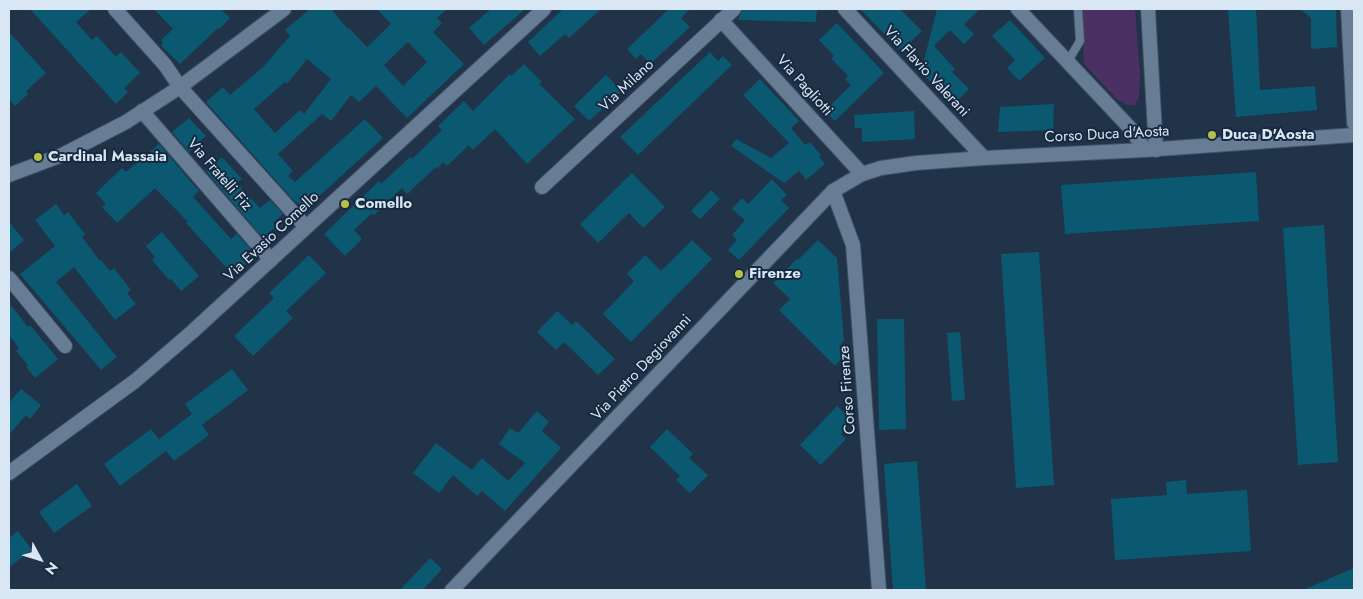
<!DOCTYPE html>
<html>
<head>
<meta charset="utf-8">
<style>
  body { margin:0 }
  #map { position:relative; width:1363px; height:599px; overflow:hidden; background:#203349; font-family:Jost,sans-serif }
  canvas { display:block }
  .frame { position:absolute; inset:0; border:10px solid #d9e6f4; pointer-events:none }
  .north { position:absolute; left:15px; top:534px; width:50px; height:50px; -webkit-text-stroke:4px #16293e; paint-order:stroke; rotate:129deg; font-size:14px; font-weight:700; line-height:20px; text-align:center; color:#d9e6f4 }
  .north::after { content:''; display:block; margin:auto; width:18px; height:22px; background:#d9e6f4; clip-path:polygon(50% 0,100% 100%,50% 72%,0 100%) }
</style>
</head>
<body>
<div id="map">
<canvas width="1363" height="599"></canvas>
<div class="frame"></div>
<div class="north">N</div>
</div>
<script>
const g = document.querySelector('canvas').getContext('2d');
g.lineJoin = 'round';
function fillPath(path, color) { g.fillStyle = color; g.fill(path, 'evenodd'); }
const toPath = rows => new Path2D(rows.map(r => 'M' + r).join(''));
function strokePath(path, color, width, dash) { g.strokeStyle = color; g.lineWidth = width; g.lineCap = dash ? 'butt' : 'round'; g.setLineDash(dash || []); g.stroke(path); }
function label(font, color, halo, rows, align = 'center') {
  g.font = font + ' Jost,sans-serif'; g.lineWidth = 4; g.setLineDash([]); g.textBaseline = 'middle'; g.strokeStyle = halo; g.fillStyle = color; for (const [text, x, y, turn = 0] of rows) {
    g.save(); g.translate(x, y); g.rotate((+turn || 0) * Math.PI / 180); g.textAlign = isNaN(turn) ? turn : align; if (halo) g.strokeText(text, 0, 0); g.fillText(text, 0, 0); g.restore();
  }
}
fillPath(toPath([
  [1082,9,1135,9,1140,76,1139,97,1135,105,1127,105,1117,99,1084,64]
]), '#4b3163');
fillPath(toPath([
  [30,9,91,9,76,22,92,40,97,36,116,57,121,52,140,73,124,88,128,92,116,104],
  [154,9,221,9,230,18,219,29,218,28,180,64,161,46,163,43,161,40,173,29],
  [310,9,331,9,348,29,349,28,367,47,391,24,377,9,447,9,437,18,442,23,433,32,464,64,407,118,376,86,359,102,351,95,331,121,322,114,278,154,293,171,288,176,295,182,365,119,383,138,304,210,296,201,295,202,206,102,223,87,230,95,263,67,290,36,285,30],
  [408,42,427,62,403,86,384,65],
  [307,59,331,79,304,114,300,110,275,133,254,109,285,82,287,84],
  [491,9,525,9,484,45,469,28],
  [563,9,601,9,569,38,565,34,540,56,528,42],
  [669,9,690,9,681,18,690,27,650,64,641,54,636,59,627,49],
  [743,9,817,9,816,22,738,20],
  [860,9,900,9,922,31,901,51],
  [937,9,980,9,964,24,974,34,964,44,950,30,934,46,955,69,952,72,969,89,953,105,921,72],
  [1228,9,1256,9,1260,90,1315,86,1317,110,1236,117],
  [1300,9,1336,9,1337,47,1311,49,1311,18],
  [1010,20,1045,58,1019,81,1007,68,1015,60,992,36],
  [837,23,884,73,835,121,825,111,851,85,845,79,848,76,831,58,834,56,819,40],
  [9,32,46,73,26,91,28,94,15,106,9,99],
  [710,52,718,61,723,56,732,65,638,155,620,137],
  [524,64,542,82,539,84,575,119,527,164,495,129,473,150,469,145,447,166,443,162,437,169,436,167,407,194,402,188,374,215,372,213,354,230,362,239,345,256,324,234,379,181,381,184,410,157,412,159,442,130,438,126,464,101,473,111,510,74,511,76],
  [606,75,622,91,589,121,574,106],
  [760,79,799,121,791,128,805,145,810,142,821,155,819,157,825,164,806,180,799,171,784,183,731,146,736,139,771,158,789,143,743,95],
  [1054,104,1053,130,998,132,1000,107],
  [914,111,915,139,862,142,862,128,855,128,854,115],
  [189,118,206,136,189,152,172,132],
  [159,144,199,191,193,197,231,239,237,234,250,249,248,251,253,257,233,275,186,223,188,222,155,188,117,223,102,207,106,204,96,193,122,168,126,172],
  [222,157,242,179,237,183,260,208,270,200,283,214,273,223,276,226,263,238,206,171],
  [1256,172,1259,221,1065,234,1061,185],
  [632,173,665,207,643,228,629,213,598,243,580,224],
  [772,179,787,195,781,200,789,208,739,260,728,250,737,240,732,235,745,220,732,209,742,198,748,204],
  [711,190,720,199,700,219,691,211],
  [56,204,64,215,68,212,85,234,82,237,100,261,101,260,110,271,114,268,131,290,127,293,136,304,115,320,74,267,56,282,117,357,101,370,20,274,55,246,35,220],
  [9,222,24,240,9,253],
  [1324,225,1338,462,1298,465,1283,228],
  [162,232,199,276,181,291,171,279,169,280,152,260,155,257,146,246],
  [692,240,712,259,631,342,603,314,634,281,627,274,645,255,661,271],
  [818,240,837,258,844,341,839,346,846,354,835,366,779,310,790,299,773,283,797,259,798,260],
  [1039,252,1054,485,1016,488,1001,254],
  [309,255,326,273,286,311,293,318,253,356,234,336,274,298,269,293],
  [9,303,28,327,30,325,58,359,35,378,26,367,28,365,16,351,19,348,9,335],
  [557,311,572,325,576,321,615,359,598,375,564,342,556,350,537,332],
  [877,319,904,319,906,429,879,430],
  [960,332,965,400,952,401,947,333],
  [232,369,248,390,202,425,209,435,174,461,166,451,120,486,104,464,151,429,159,439,192,414,185,404],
  [21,389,41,405,30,419,26,415,9,435,9,403],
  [837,406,851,419,844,426,847,429,841,434,846,439,821,465,800,445],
  [537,411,549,422,542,431,561,448,505,511,482,491,477,496,453,475,439,493,413,473,436,443,472,470,482,458,508,481,525,463,499,444,510,428,518,433],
  [667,429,693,454,689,458,708,475,690,493,676,480,680,476,650,447],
  [917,461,926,590,893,590,884,464],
  [1186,480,1187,494,1247,490,1251,551,1115,560,1111,499,1167,495,1166,482],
  [77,484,92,506,54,533,39,512],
  [18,531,32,550,9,567,9,538],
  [430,558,442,569,423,590,400,590],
  [1354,568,1354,590,1303,590]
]), '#0a5970');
const service = toPath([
  [1068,61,1080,41,1078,9]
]);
const minor = toPath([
  [115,9,165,65,180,87,306,227],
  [1018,9,1131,129,1145,150],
  [1148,9,1156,150],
  [1348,9,1354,123],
  [721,20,862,174],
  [142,111,271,260],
  [542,187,734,9],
  [833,191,853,245,879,590],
  [9,278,65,346],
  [9,473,135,381,192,332,544,9]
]);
const tertiary = toPath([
  [845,9,984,158],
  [452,590,833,191,862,174,881,168,916,163,984,158,1145,150,1354,135]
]);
const secondary = toPath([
  [9,175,62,155,126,122,180,87,284,9]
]);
strokePath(service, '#3e5062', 10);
strokePath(minor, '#3e5062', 16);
strokePath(tertiary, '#3e5062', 16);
strokePath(secondary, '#3e5062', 16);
strokePath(service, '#677d96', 8);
strokePath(minor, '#677d96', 14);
strokePath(tertiary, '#677d96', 14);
strokePath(secondary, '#677d96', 14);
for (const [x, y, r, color] of [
  [1212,135,5,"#b7c148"],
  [38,157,5,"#b7c148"],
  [345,204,5,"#b7c148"],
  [739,274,5,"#b7c148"]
]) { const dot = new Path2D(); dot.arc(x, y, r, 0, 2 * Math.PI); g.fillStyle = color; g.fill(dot); strokePath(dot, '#16293e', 2); }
label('15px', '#d9e6f4', '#16293e', [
  ["Via Flavio Valerani",926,72,47],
  ["Via Milano",627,86,-43],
  ["Via Pagliotti",804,86,48],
  ["Corso Duca d'Aosta",1107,135,-3],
  ["Via Fratelli Fiz",219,175,49],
  ["Via Evasio Comello",272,237,-43],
  ["Via Pietro Degiovanni",642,368,-47],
  ["Corso Firenze",848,390,-94]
]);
label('bold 15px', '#d9e6f4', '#16293e', [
  ["Duca D'Aosta",1222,135],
  ["Cardinal Massaia",48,157],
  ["Comello",355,204],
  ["Firenze",749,274]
], 'left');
</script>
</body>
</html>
